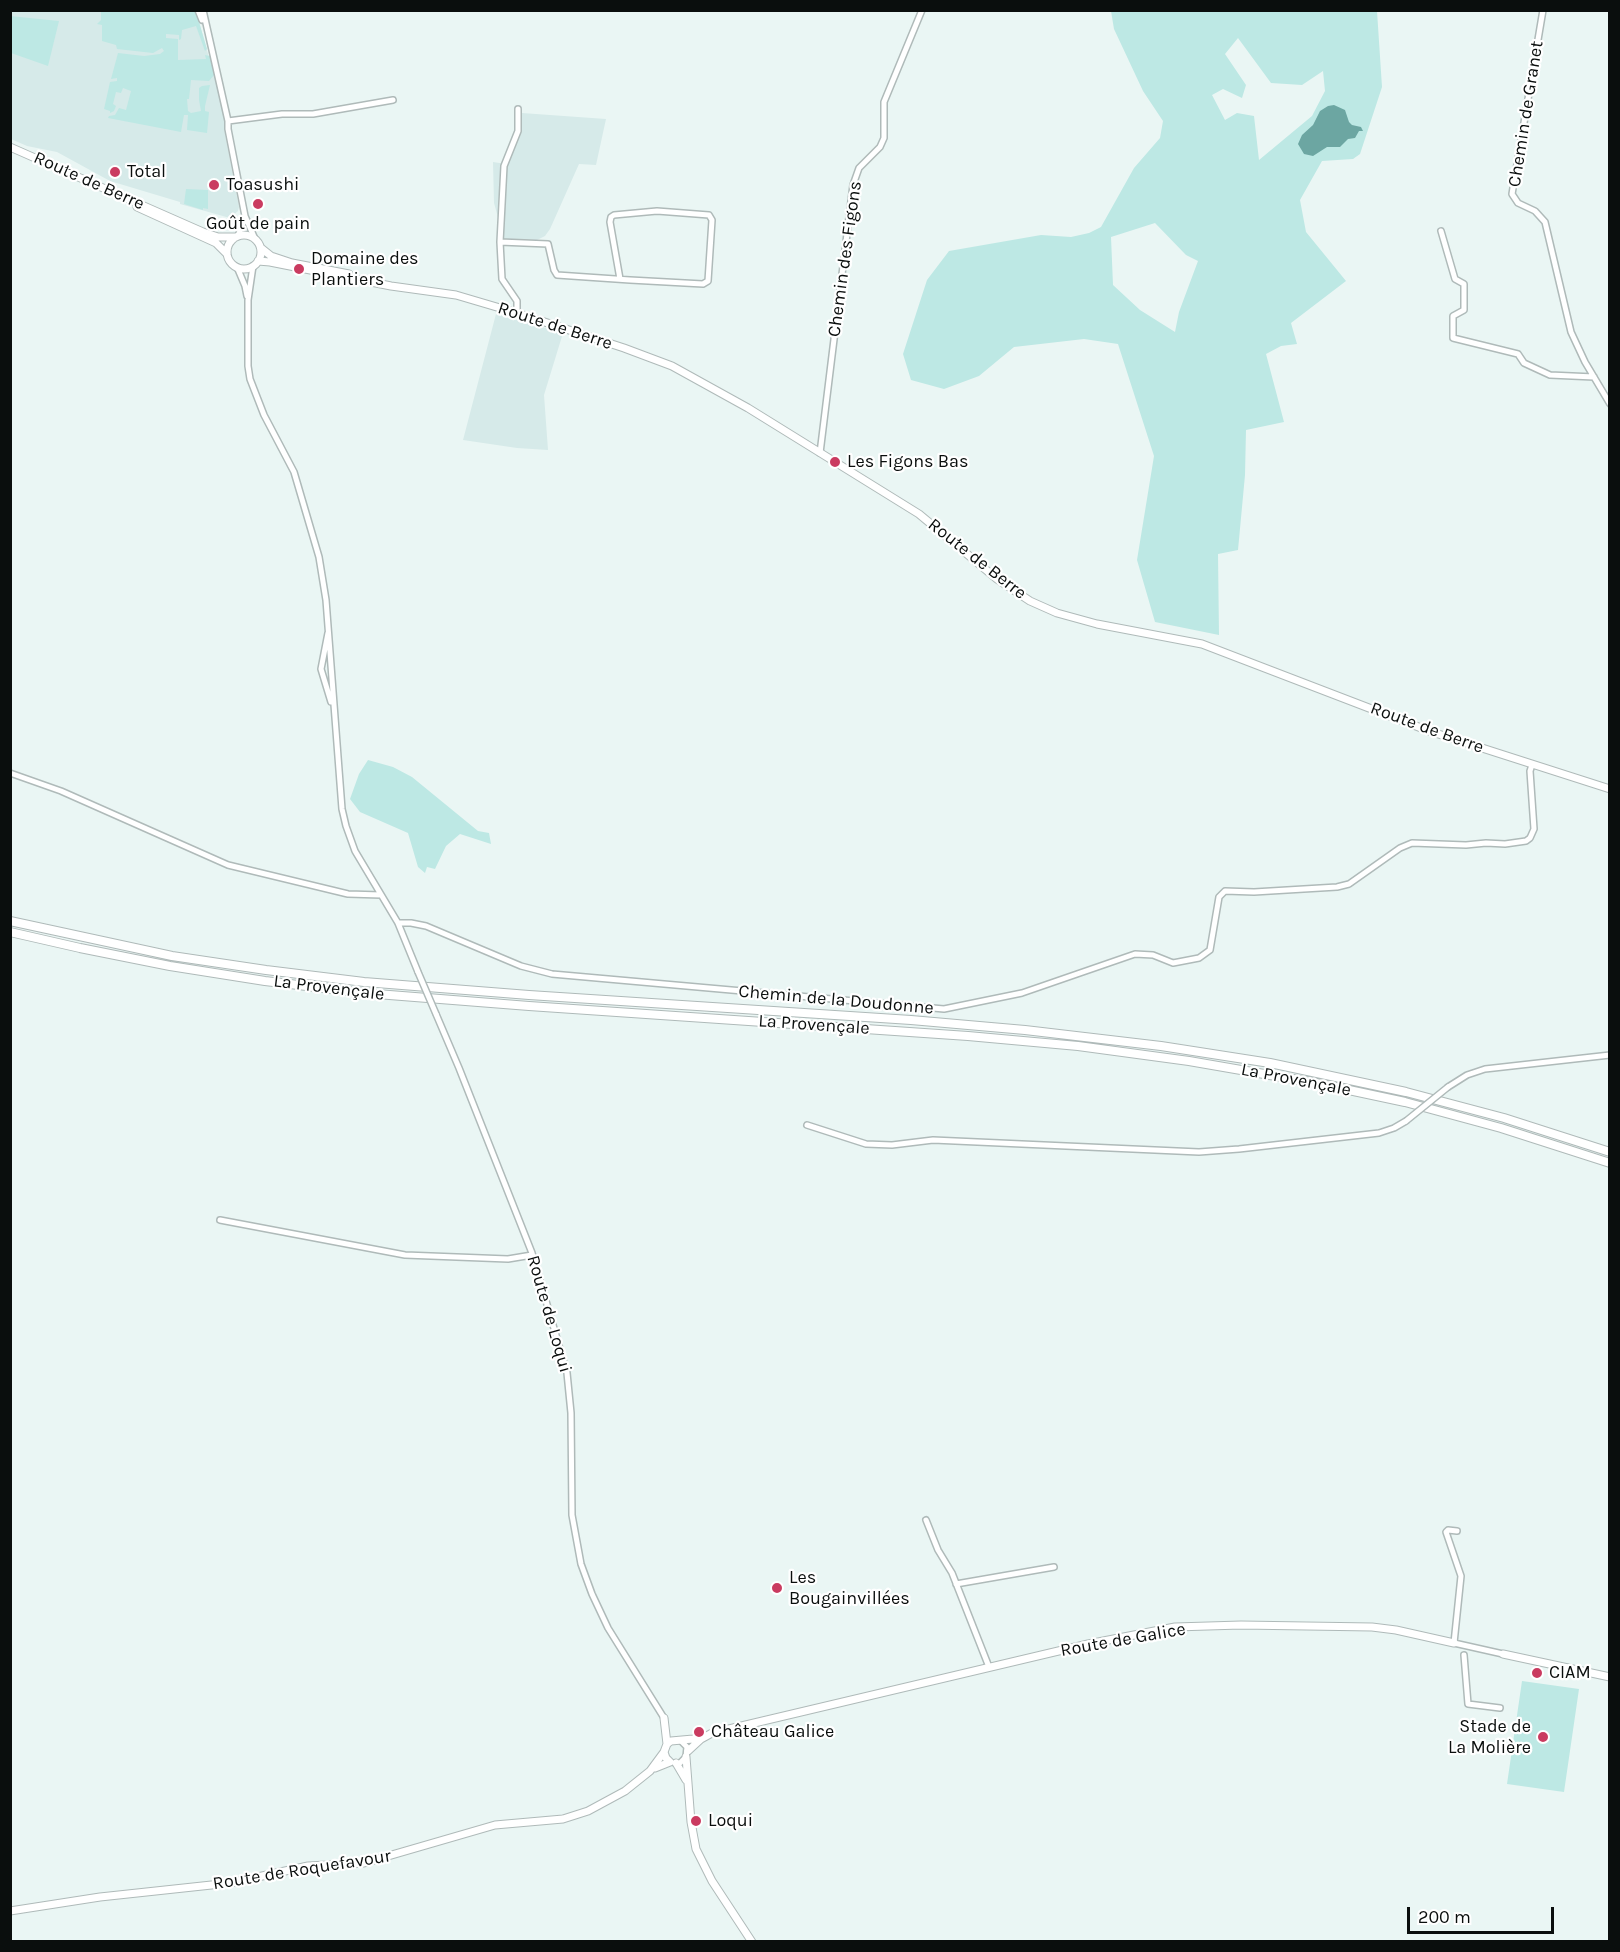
<!DOCTYPE html>
<html>
<head>
<meta charset="utf-8">
<style>
  body { margin:0 }
  #map { position:relative; width:1620px; height:1952px; overflow:hidden; background:#eaf6f4; font-family:Karla,sans-serif }
  canvas { display:block }
  .frame { position:absolute; inset:0; border:12px solid #0a0e0d; pointer-events:none }
  .scale { position:absolute; left:1407px; top:1907px; width:147px; height:27px; box-sizing:border-box; border:3px solid #0a0e0d; border-top:0; padding-left:8px; font-size:18px; line-height:21px; white-space:nowrap; color:#0a0e0d; -webkit-text-stroke:4px #fff; paint-order:stroke }
</style>
</head>
<body>
<div id="map">
<canvas width="1620" height="1952"></canvas>
<div class="frame"></div>
<div class="scale">200 m</div>
</div>
<script>
const g = document.querySelector('canvas').getContext('2d');
g.lineJoin = 'round';
function fillPath(path, color) { g.fillStyle = color; g.fill(path, 'evenodd'); }
const toPath = rows => new Path2D(rows.map(r => 'M' + r).join(''));
function strokePath(path, color, width, dash) { g.strokeStyle = color; g.lineWidth = width; g.lineCap = dash ? 'butt' : 'round'; g.setLineDash(dash || []); g.stroke(path); }
function label(font, color, halo, rows, align = 'center') {
  g.font = font + ' Karla,sans-serif'; g.lineWidth = 4.5; g.setLineDash([]); g.textBaseline = 'middle'; g.strokeStyle = halo; g.fillStyle = color; for (const [text, x, y, turn = 0] of rows) {
    g.save(); g.translate(x, y); g.rotate((+turn || 0) * Math.PI / 180); g.textAlign = isNaN(turn) ? turn : align; if (halo) g.strokeText(text, 0, 0); g.fillText(text, 0, 0); g.restore();
  }
}
fillPath(toPath([
  [11,11,196,11,217,86,224,119,225,134,239,207,238,211,230,218,180,204,180,202,110,181,57,152,27,146,11,139],
  [522,113,606,119,596,165,579,164,550,229,545,236,533,242,504,239,494,203,493,162,506,164,514,145],
  [496,314,563,333,544,395,548,450,517,448,463,440]
]), '#d6eae9');
fillPath(toPath([
  [194,10,196,12,207,49,205,51,196,26,182,30,181,39,179,40,179,35,166,34,166,38,178,39,178,60,206,59,205,55,210,56,214,75,209,81,191,80,189,99,187,99,188,111,191,113,201,111,199,100,199,88,202,86,210,85,205,106,205,111,209,112,207,133,187,130,188,115,184,115,181,132,108,118,109,116,115,115,119,108,126,110,131,91,123,88,121,93,116,92,113,104,116,106,114,111,110,113,110,111,104,109,110,82,117,81,117,78,111,79,118,53,144,56,160,54,164,51,162,48,153,53,117,49,116,45,102,41,102,25,97,24,101,20,101,11],
  [1111,11,1377,11,1382,87,1360,154,1353,159,1322,161,1300,200,1306,232,1346,281,1291,323,1297,344,1281,346,1266,354,1284,422,1246,430,1245,475,1238,550,1218,554,1219,635,1155,622,1137,560,1154,456,1118,344,1084,339,1014,347,979,376,944,389,911,380,903,354,927,280,949,251,1041,235,1071,237,1089,233,1101,227,1134,168,1160,138,1163,121,1143,91,1114,29],
  [1238,38,1271,83,1302,85,1323,71,1325,91,1312,116,1259,160,1254,116,1237,113,1225,120,1212,95,1223,89,1242,98,1246,85,1225,54],
  [1155,223,1186,255,1198,261,1179,312,1175,332,1140,310,1113,285,1111,237],
  [10,16,59,21,48,66,11,53],
  [186,189,208,190,208,209,203,208,203,210,184,204],
  [368,760,393,767,412,777,478,831,489,833,491,844,460,834,446,846,435,869,427,867,425,873,418,867,408,833,360,812,350,799,359,774],
  [1522,1681,1579,1689,1564,1792,1507,1784]
]), '#bde8e4');
fillPath(toPath([
  [1334,105,1345,110,1349,122,1352,125,1361,127,1363,131,1359,131,1355,138,1348,139,1340,147,1327,147,1313,156,1304,154,1298,144,1302,135,1313,125,1320,111,1328,106]
]), '#6ca6a2');
const minor = toPath([
  [198,10,202,20],
  [203,10,228,121,228,129,245,216,255,239],
  [1543,10,1512,194,1518,203,1535,211,1545,222,1571,332,1585,362,1610,404],
  [228,121,282,114,313,114,393,100],
  [1441,231,1455,279,1464,284,1464,310,1453,316,1453,338,1518,354,1524,363,1550,375,1594,377],
  [238,236,245,218],
  [500,242,548,244,554,270,557,275,630,280,703,284,708,281,712,220,709,215,657,211,614,215,611,217,610,222,620,279],
  [253,266,248,300,248,366,250,379,264,415,294,472,319,557,326,600,342,809,346,826,355,851,398,923,418,972],
  [237,267,245,286,247,296],
  [517,313,517,301,502,279,500,242,504,166,518,131,518,109],
  [820,453,853,185,859,168,880,147,884,138,884,102,922,10],
  [328,633,321,669,331,702],
  [10,773,61,791,228,865,348,894,381,895],
  [398,923,411,923,426,926,521,966,552,974,944,1009,1022,993,1135,954,1153,955,1173,963,1199,958,1210,950,1219,897,1225,891,1254,892,1337,887,1349,884,1400,848,1412,843,1466,845,1486,843,1505,844,1526,841,1530,838,1534,829,1530,771,1532,765],
  [436,1014,459,1068,532,1253,567,1373,571,1413,572,1515,581,1564,592,1594,608,1628,664,1718],
  [1448,1087,1467,1075,1485,1069,1610,1055],
  [807,1125,866,1144,892,1145,933,1140,1199,1152,1239,1149,1379,1133,1394,1128,1406,1121],
  [220,1220,405,1255,508,1259,532,1255],
  [926,1520,938,1550,952,1573,989,1667],
  [1457,1531,1448,1530,1446,1532,1461,1576,1454,1643,1503,1654],
  [956,1584,1054,1567],
  [1464,1655,1468,1704,1500,1708],
  [675,1763,680,1763,686,1757,687,1747,681,1741]
]);
const major = toPath([
  [10,147,203,232,218,237,236,237],
  [137,207,216,243,227,254],
  '227 252a17 17 0 1 1 34 0a17 17 0 1 1-34 0Z',
  [261,248,271,256,292,263,349,274],
  [258,261,270,262,391,286,456,295,517,313,624,348,672,366,748,408,919,514,997,579,1030,601,1057,613,1097,624,1202,644,1429,731,1610,789],
  [1503,1654,1610,1677],
  [664,1718,667,1744],
  [688,1751,701,1739,712,1733,1088,1644,1175,1627,1241,1625,1372,1627,1396,1630,1454,1643],
  [686,1757,691,1822,696,1849,712,1881,752,1942],
  [676,1763,686,1780],
  [655,1768,670,1762,666,1758,664,1752,667,1744,671,1741,693,1739,699,1737],
  [10,1911,100,1897,230,1883,308,1866,364,1863,495,1825,563,1819,588,1811,625,1791,650,1771,664,1752]
]);
const highway = toPath([
  [10,921,172,956,266,970,364,982,529,995,911,1020,1025,1030,1161,1046,1270,1063,1406,1092,1504,1118,1610,1152],
  [10,932,80,948,170,966,265,981,364,993,529,1006,968,1036,1078,1046,1189,1061,1316,1083,1405,1102,1501,1128,1610,1163]
]);
strokePath(minor, '#afbab9', 8);
strokePath(major, '#afbab9', 9);
strokePath(highway, '#afbab9', 10);
strokePath(minor, '#fff', 5);
strokePath(major, '#fff', 7);
strokePath(highway, '#fff', 8);
const minorBridge = toPath([
  [418,972,436,1014],
  [1406,1121,1448,1087]
]);
strokePath(minorBridge, '#afbab9', 8, []);
strokePath(minorBridge, '#fff', 5);
for (const [x, y, r, color] of [
  [115,172,6,"#ca3b60"],
  [214,185,6,"#ca3b60"],
  [258,204,6,"#ca3b60"],
  [299,269,6,"#ca3b60"],
  [835,462,6,"#ca3b60"],
  [777,1588,6,"#ca3b60"],
  [1537,1673,6,"#ca3b60"],
  [699,1732,6,"#ca3b60"],
  [1543,1737,6,"#ca3b60"],
  [696,1821,6,"#ca3b60"]
]) { const dot = new Path2D(); dot.arc(x, y, r, 0, 2 * Math.PI); g.fillStyle = color; g.fill(dot); strokePath(dot, '#fff', 2); }
label('18px', '#0a0e0d', '#fff', [
  ["Chemin de Granet",1526,114,-81],
  ["Route de Berre",89,181,24],
  ["Chemin des Figons",845,259,-82],
  ["Route de Berre",555,326,18],
  ["Route de Berre",977,559,38],
  ["Route de Berre",1427,728,20],
  ["La Provençale",329,988,7],
  ["Chemin de la Doudonne",836,1000,5],
  ["La Provençale",814,1025,4],
  ["La Provençale",1296,1080,11],
  ["Route de Loqui",549,1314,74],
  ["Route de Galice",1123,1640,-10],
  ["Route de Roquefavour",302,1870,-9]
]);
label('18px', '#0a0e0d', '#fff', [
  ["Total",127,172],
  ["Toasushi",226,185],
  ["Goût de pain",258,224,"center"],
  ["Domaine des",311,259],
  ["Plantiers",311,280],
  ["Les Figons Bas",847,462],
  ["Les",789,1578],
  ["Bougainvillées",789,1599],
  ["CIAM",1549,1673],
  ["Stade de",1531,1727,"right"],
  ["La Molière",1531,1748,"right"],
  ["Château Galice",711,1732],
  ["Loqui",708,1821]
], 'left');
</script>
</body>
</html>
